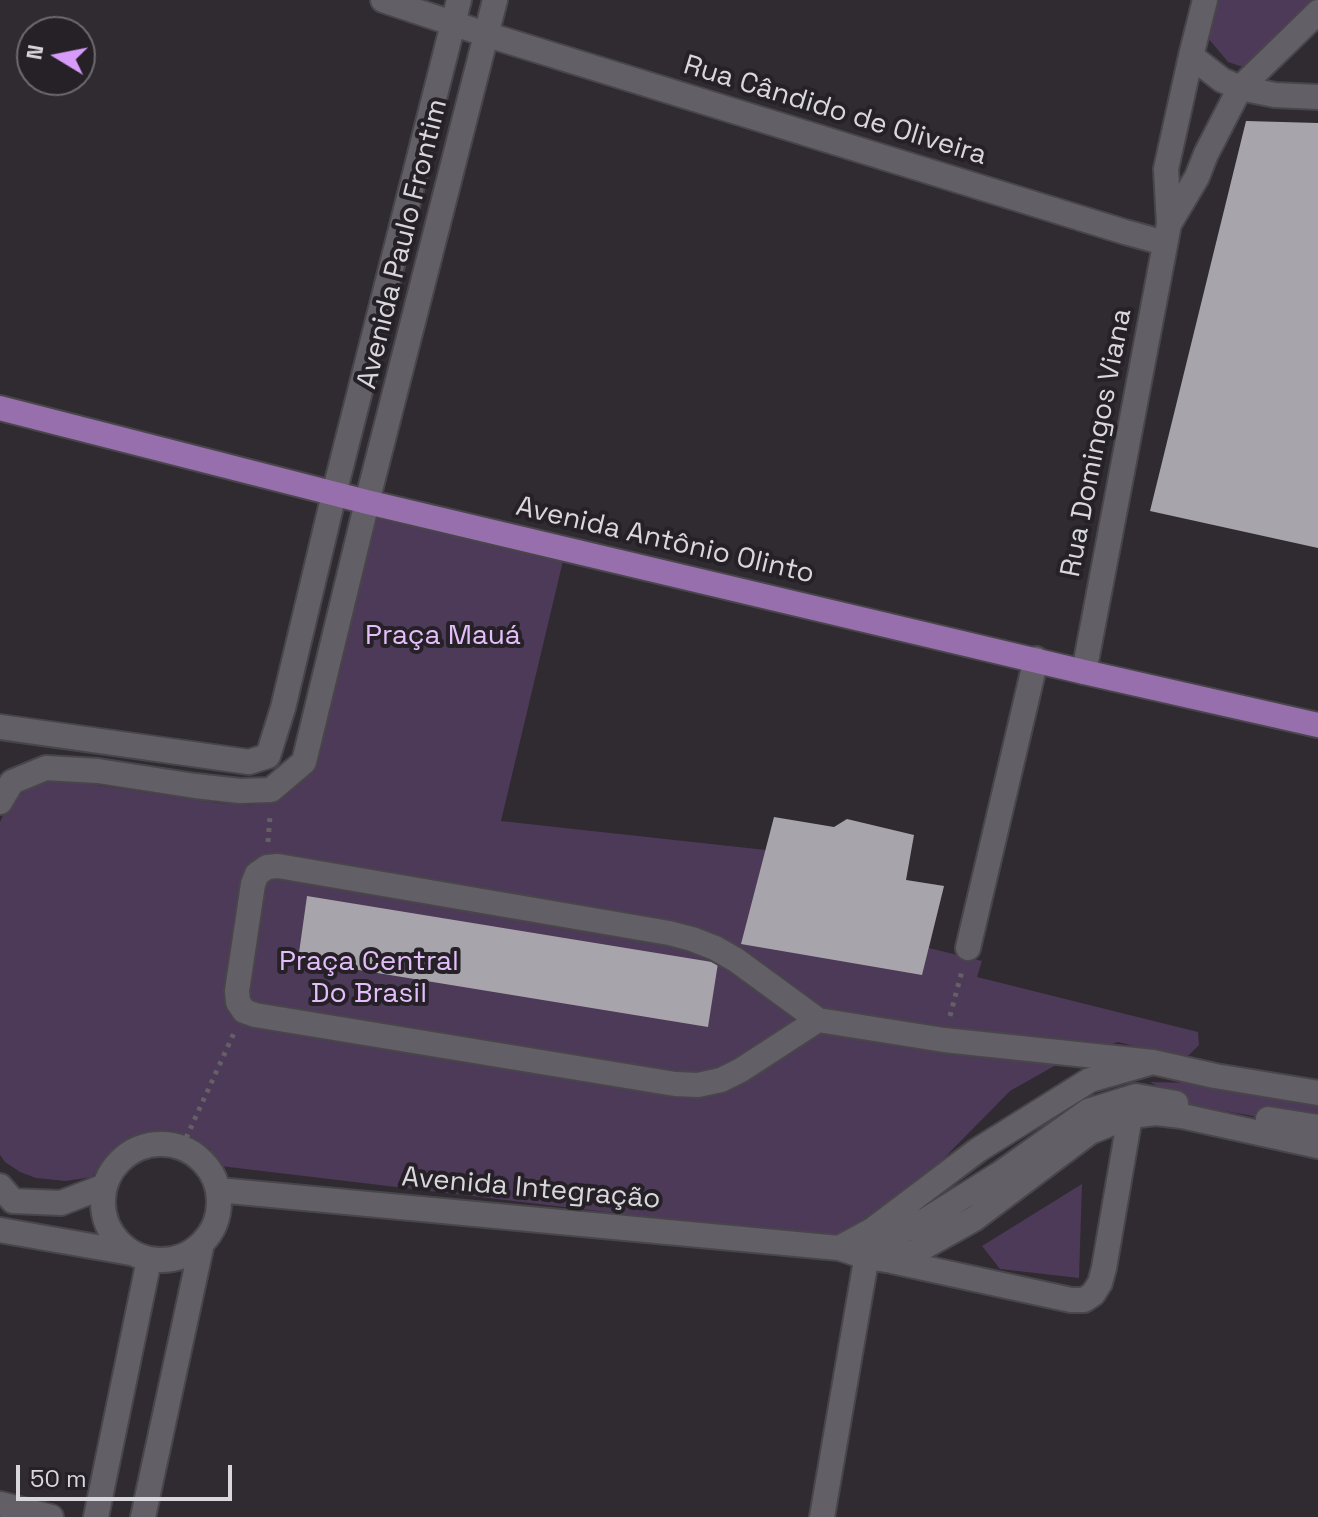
<!DOCTYPE html>
<html>
<head>
<meta charset="utf-8">
<style>
  body { margin:0 }
  #map { position:relative; width:1318px; height:1517px; overflow:hidden; background:#2f2b31; font-family:"Space Grotesk",sans-serif }
  canvas { display:block }
  .north { position:absolute; left:16px; top:16px; width:80px; height:80px; box-sizing:border-box; background:#252127; border:2px solid #6d6a6f; border-radius:50%; rotate:280deg; font-size:22px; font-weight:700; line-height:32px; text-align:center; color:#d9d7db }
  .north::after { content:''; display:block; margin:auto; width:28px; height:36px; background:#d79bf9; clip-path:polygon(50% 0,100% 100%,50% 72%,0 100%) }
  .scale { position:absolute; left:16px; top:1465px; width:216px; height:36px; box-sizing:border-box; border:4px solid #d9d7db; border-top:0; padding-left:10px; font-size:24px; line-height:28px; white-space:nowrap; color:#d9d7db; -webkit-text-stroke:6px #252127; paint-order:stroke }
</style>
</head>
<body>
<div id="map">
<canvas width="1318" height="1517"></canvas>
<div class="north">N</div>
<div class="scale">50 m</div>
</div>
<script>
const g = document.querySelector('canvas').getContext('2d');
g.lineJoin = 'round';
function fillPath(path, color) { g.fillStyle = color; g.fill(path, 'evenodd'); }
const toPath = rows => new Path2D(rows.map(r => 'M' + r).join(''));
function strokePath(path, color, width, dash) { g.strokeStyle = color; g.lineWidth = width; g.lineCap = dash ? 'butt' : 'round'; g.setLineDash(dash || []); g.stroke(path); }
function label(font, color, halo, rows, align = 'center') {
  g.font = font + ' "Space Grotesk",sans-serif'; g.lineWidth = 8; g.setLineDash([]); g.textBaseline = 'middle'; g.strokeStyle = halo; g.fillStyle = color; for (const [text, x, y, turn = 0] of rows) {
    g.save(); g.translate(x, y); g.rotate((+turn || 0) * Math.PI / 180); g.textAlign = isNaN(turn) ? turn : align; if (halo) g.strokeText(text, 0, 0); g.fillText(text, 0, 0); g.restore();
  }
}
fillPath(toPath([
  [1212,0,1310,0,1314,3,1249,69,1228,62,1208,38,1206,13],
  [373,514,563,561,501,821,766,850,851,871,944,886,929,948,982,961,977,977,1198,1032,1199,1045,1189,1055,1173,1056,1118,1042,1063,1061,1010,1091,893,1210,858,1234,824,1238,220,1166,210,1149,194,1139,174,1131,159,1130,146,1132,127,1141,111,1153,92,1177,66,1181,36,1178,20,1172,5,1162,0,1155,0,822,4,813,20,795,31,787,48,782,63,780,218,803,250,805,262,803,276,797,304,780,308,772],
  [1150,1082,1195,1083,1318,1101,1318,1132,1248,1115,1193,1106],
  [1082,1184,1079,1278,1000,1269,982,1246]
]), '#4d3958');
fillPath(toPath([
  [1246,121,1318,123,1318,548,1150,511],
  [774,817,834,827,847,819,914,835,906,880,944,886,922,975,741,944],
  [307,896,718,963,708,1027,298,960]
]), '#a8a4ab');
const minor = toPath([
  [383,0,488,35,1125,232,1165,243],
  [1205,0,1191,56,1222,80,1240,88,1275,95,1318,97],
  [1169,224,1197,177,1206,154,1240,88,1318,12],
  [1084,672,1169,224,1166,169,1191,56],
  [0,727,249,762,268,756,283,708,334,494,459,0],
  [0,802,12,782,46,768,98,771,195,786,240,791,271,790,304,762,367,502,495,0],
  [968,948,1036,659],
  [818,1020,736,960,715,948,692,939,669,933,278,866,267,867,257,874,253,884,237,991,238,1002,244,1011,255,1015,675,1084,698,1085,721,1080,741,1070,818,1020,944,1040,1153,1062],
  [1268,1119,1318,1127],
  '103 1202a58 58 0 1 1 116 0a58 58 0 1 1-116 0Z',
  [0,1186,13,1201,61,1203,105,1186],
  [218,1190,839,1248,867,1257,886,1260,915,1252,974,1219,1090,1132,1130,1116,1156,1113,1182,1116,1318,1146],
  [0,1230,131,1253],
  [869,1246,926,1220,1001,1173,1088,1111,1136,1096,1176,1103],
  [839,1248,872,1230,978,1150,1090,1080,1153,1062,1215,1076,1318,1093],
  [892,1261,1071,1300,1084,1300,1093,1294,1100,1283,1104,1268,1130,1116],
  [0,1504,51,1517],
  [96,1517,149,1260],
  [143,1517,202,1243],
  [822,1517,869,1243]
]);
const major = toPath([
  [0,408,367,502,1084,672,1318,725]
]);
strokePath(minor, '#49464b', 28);
strokePath(major, '#49464b', 28);
strokePath(toPath([
  [268,842,270,816],
  [950,1016,962,971],
  [182,1147,234,1033]
]), '#646066', 5, [4, 6]);
strokePath(minor, '#635f66', 24);
strokePath(major, '#976fac', 24);
label('28px', '#d9d7db', '#252127', [
  ["Rua Cândido de Oliveira",835,111,17],
  ["Avenida Paulo Frontim",403,244,-76],
  ["Rua Domingos Viana",1097,443,-79],
  ["Avenida Antônio Olinto",665,541,13],
  ["Avenida Integração",531,1189,5]
]);
label('28px', '#e4befa', '#252127', [
  ["Praça Mauá",443,636],
  ["Praça Central",369,962],
  ["Do Brasil",369,994]
]);
</script>
</body>
</html>
